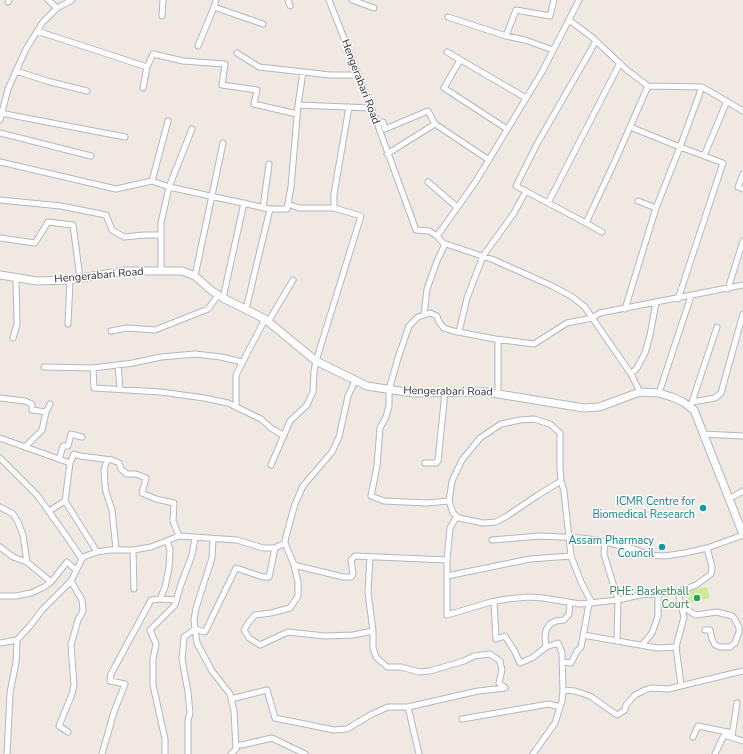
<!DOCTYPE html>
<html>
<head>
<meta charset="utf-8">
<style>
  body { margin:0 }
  canvas { display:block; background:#efe9e1 }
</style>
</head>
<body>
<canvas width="743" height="754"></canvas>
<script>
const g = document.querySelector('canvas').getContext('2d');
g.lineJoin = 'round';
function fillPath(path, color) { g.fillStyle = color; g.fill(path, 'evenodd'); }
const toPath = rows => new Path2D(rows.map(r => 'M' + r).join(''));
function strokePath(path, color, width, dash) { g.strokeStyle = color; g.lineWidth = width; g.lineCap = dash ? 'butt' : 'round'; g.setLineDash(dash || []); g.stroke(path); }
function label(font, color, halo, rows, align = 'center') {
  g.font = font + ' "Nunito Sans",sans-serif'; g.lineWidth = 3; g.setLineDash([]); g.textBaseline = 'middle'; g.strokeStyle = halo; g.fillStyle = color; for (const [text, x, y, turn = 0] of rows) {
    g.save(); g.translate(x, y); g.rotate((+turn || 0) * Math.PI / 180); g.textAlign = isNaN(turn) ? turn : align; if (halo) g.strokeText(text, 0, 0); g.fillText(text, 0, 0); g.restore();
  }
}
fillPath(toPath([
  [707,587,710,598,688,603,685,591]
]), '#c9ec9a');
const street = toPath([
  [48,0,57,8],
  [216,0,214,7,263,24],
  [288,0,290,6],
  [329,0,377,123,416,230,429,231,437,236,443,243,494,260,552,286,571,296,584,306,631,374,640,392],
  [352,0,374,8],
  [8,2,9,0],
  [162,16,163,0],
  [448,17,506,36,516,10,550,16,554,0],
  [569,20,593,38,596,41,627,70,648,86,615,161,586,223,516,186,537,144,596,41],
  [37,31,147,67,143,88],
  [506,36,525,40,553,50],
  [198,46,214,7],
  [447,52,526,98],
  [237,53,259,67,330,75,357,75],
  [460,60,444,88,507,129],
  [147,67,153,54,183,61,225,64,222,85,257,90,254,104,297,114],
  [16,71,47,81,87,91],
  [648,86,702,87,743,111],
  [298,105,370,108],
  [0,113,125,137],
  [0,120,8,89,26,49,43,22,57,8,72,0],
  [377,123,383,122,385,129,428,111,435,124],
  [0,133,91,156],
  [387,154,435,124,489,160],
  [704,156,727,101],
  [0,162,116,189,152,181,169,187,270,209],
  [743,174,738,187,743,189],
  [152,181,168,121],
  [428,182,457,207],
  [0,200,61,206,106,215,112,230,124,237,144,235,161,235],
  [638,201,656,208],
  [548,203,620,63],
  [288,204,299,208,334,208],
  [263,208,269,164],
  [586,223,602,232],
  [437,236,476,181,542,72,579,0],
  [0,238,35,243,48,222,73,225,80,278],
  [161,271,161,223,169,187,192,129],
  [195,276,223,143],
  [728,289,743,241],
  [223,298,244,203],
  [678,299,723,163,680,147,702,87],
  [246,309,270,209,287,209,291,187,298,105,303,72],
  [625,309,656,208,680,147,630,127],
  [424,315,427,289,437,261,445,244],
  [268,322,293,280],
  [68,324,70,280],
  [111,331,127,328,155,330,208,309,218,295],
  [459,332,467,298,483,256,514,213,526,191],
  [13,338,17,324,16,278],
  [498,340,498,393],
  [118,365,120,389],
  [44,367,93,368,133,363,161,357,195,354,221,357,242,362],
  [93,368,94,388,161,392,204,398,228,403,261,419,271,428,284,436],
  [631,374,637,368,645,353,650,335,656,303],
  [659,393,691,296],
  [0,398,25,401,32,404,32,410,46,412,50,404],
  [692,402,715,398,721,393,743,314],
  [691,405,717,327],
  [236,407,236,375,265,319],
  [703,434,743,436],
  [0,438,70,463,65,501,97,552],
  [25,447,42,430,46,412],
  [0,458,37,495,65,534,82,559],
  [59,459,63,446,68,446,71,434,82,437],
  [107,460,104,470,105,484,106,492,112,510,116,550],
  [70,463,74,454,80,456,112,460,119,463,121,469,127,474,136,474,146,478,142,493,156,499,174,503,173,521,179,536],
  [425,463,436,463,438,461,445,392],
  [271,465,290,421,307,405,313,392,314,371,316,361,361,216,334,208,334,194,349,107],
  [729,499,743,491],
  [449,501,452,481,462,460,480,438,501,424,520,420,534,419,550,424,560,433,560,468,561,481],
  [0,507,13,514,18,522,23,535,27,562],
  [49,511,65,501],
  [457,516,450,528,447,560,447,615,491,602,507,599,528,597,543,598,580,604,618,600,640,595,678,592,696,585,711,574,712,567,707,548],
  [492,540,540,536,581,538,597,540,634,549,649,555,664,556,685,553,707,548,743,535],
  [167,541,170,550,169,568,165,587,160,599,176,600],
  [605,542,604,554,618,600,617,641],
  [285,543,294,565,298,582,298,596,290,608,271,613,255,615,249,622,244,630,249,638,260,645,288,632,325,636,353,635,373,631,373,648,376,657,387,667,401,667,419,672,430,671,464,661,474,656,490,654,500,661,502,670,499,683,505,688,478,691,408,707,419,754],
  [0,547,13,557,27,562,51,582],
  [133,550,134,589],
  [370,557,368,593,373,631],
  [294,565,343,577,351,577,353,574,351,560,355,556,447,560],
  [447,576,530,559,571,556],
  [0,596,16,596,31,593,44,587,51,582,67,562,76,570],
  [494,602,496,639,505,636,515,652,520,663,532,658,546,647,558,643,562,653,563,691,562,701,555,723,533,754],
  [592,603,581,582,571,556,564,491,561,481,538,495,507,516,496,522,483,523,459,518,453,513,449,501,427,503,384,501,371,496,377,466,380,428,386,417,389,406,389,390,398,358,409,326,418,317,430,313,437,316,439,322,444,328,453,331,495,339,534,344,567,323,592,318,600,313,743,285],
  [682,606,689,611,696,615,717,612,732,616,734,618,739,627,739,632,735,643,730,647,720,647,715,645,712,639,710,630,705,630],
  [583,635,657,648,676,647,684,617,678,592],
  [0,643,17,640,30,626,42,610,71,581,83,557,97,552,110,550,133,550,151,547,179,536,237,540,263,548,275,548,285,543,286,536,295,504,303,486,332,452,339,437,348,396,355,381],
  [642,645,652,633,658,616,658,594],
  [546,647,545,637,546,630,550,624,556,621,564,620,569,614,570,603],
  [676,647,681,685],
  [562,662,571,663,577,651,581,647,589,604],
  [563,690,575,691,590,696,617,715,625,710,626,705,635,695,645,690,651,688,668,689,743,671],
  [231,699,267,690,275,718,334,730,347,729,372,714,388,707,408,707],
  [462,719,549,704,560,707],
  [68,732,59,726,72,694,74,685,71,645,78,620,83,611,82,600,71,581],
  [732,736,737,703],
  [693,737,698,726,732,733],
  [236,745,242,745,272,738,305,754],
  [7,754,10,693,16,662,17,640],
  [102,754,114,712,125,684,110,681,111,674,151,600,160,599],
  [165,754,165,739,153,685,153,659,156,644,150,630,175,605,180,587,192,555,195,538],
  [188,754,188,720,190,713,188,692,182,659,184,637,195,629,194,620,196,608,212,558,213,539],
  [231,754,236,749,234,711,230,694,212,671,197,643,195,629,205,632,236,568,263,577,269,577,275,548],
  [715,754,724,735,743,741]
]);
const secondary = toPath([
  [0,275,37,281,68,280,125,271,182,271,195,276,212,291,223,298,265,319,316,361,367,386,413,393,486,392,584,408,599,407,640,392,659,393,672,397,683,402,694,410,743,534]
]);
strokePath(street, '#b4b7c1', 7);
strokePath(secondary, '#b4b7c1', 9);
strokePath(street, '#fff', 5);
strokePath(secondary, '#fff', 7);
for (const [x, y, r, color] of [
  [703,508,4,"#0f9aa8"],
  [662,547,4,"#0f9aa8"],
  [697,598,4,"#2e9e5b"]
]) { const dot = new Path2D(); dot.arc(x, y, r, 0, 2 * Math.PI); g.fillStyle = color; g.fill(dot); strokePath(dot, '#fff', 1.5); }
label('11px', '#2e2e2e', '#fff', [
  ["Hengerabari Road",360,82,69],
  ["Hengerabari Road",99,276,-5],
  ["Hengerabari Road",448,392,1]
]);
label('11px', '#0d838f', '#fff', [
  ["ICMR Centre for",695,502],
  ["Biomedical Research",695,515],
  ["Assam Pharmacy",654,541],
  ["Council",654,554]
], 'right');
label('11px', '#27864d', '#fff', [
  ["PHE: Basketball",689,592],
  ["Court",689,605]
], 'right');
</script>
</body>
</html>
